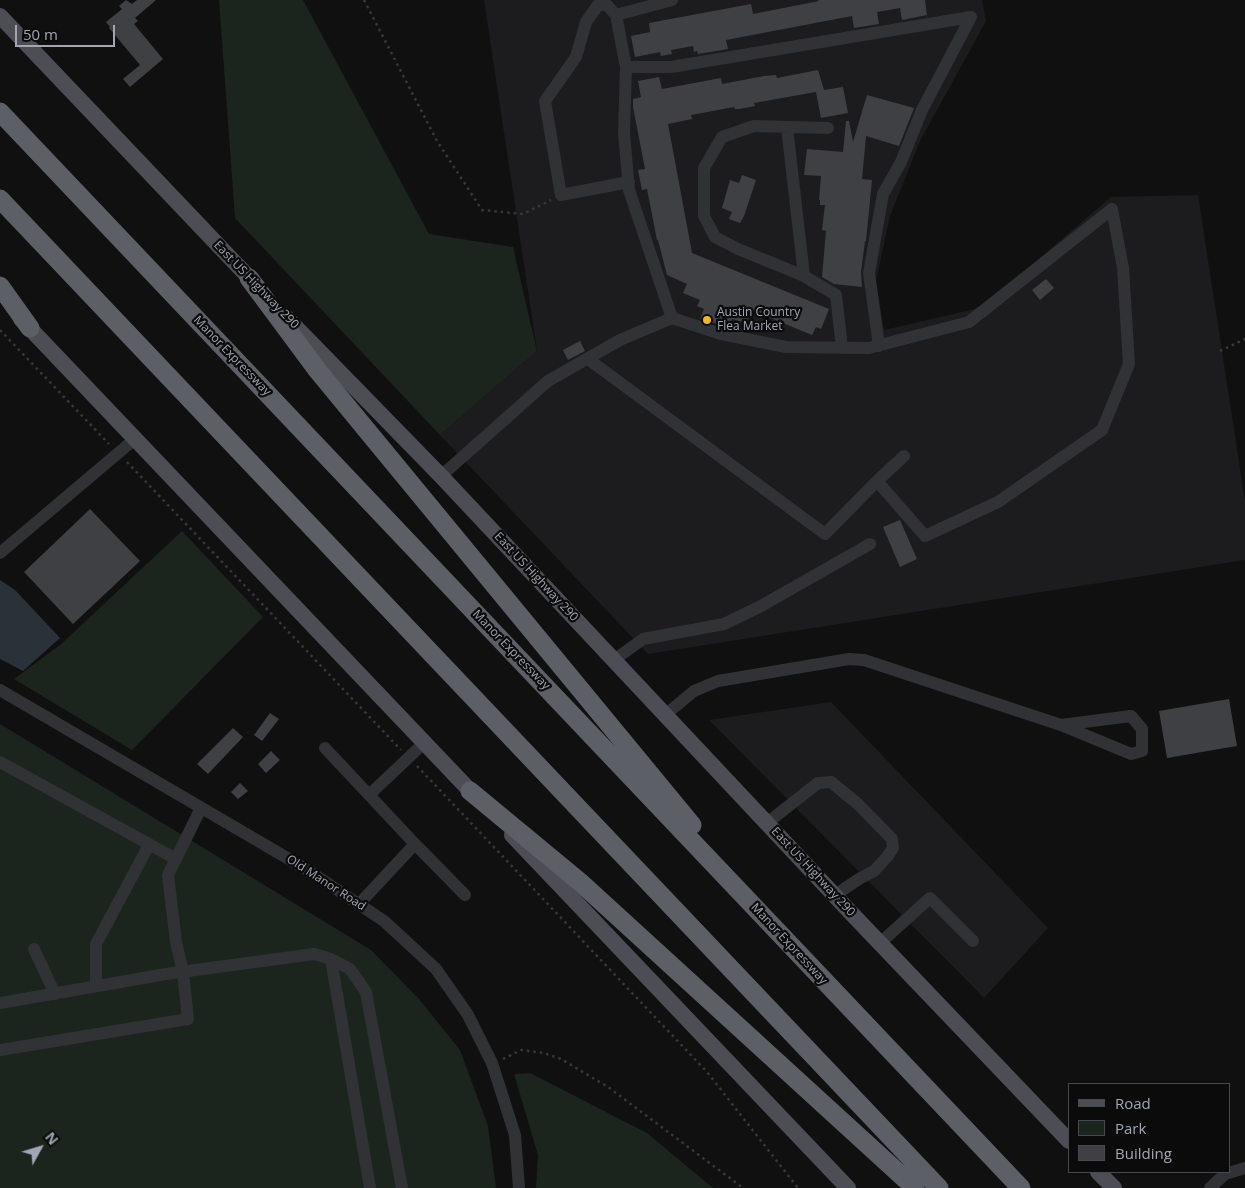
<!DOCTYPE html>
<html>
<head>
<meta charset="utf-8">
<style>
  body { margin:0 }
  #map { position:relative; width:1245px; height:1188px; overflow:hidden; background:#101011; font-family:"Open Sans",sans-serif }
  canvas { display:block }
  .legend { position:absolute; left:1068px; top:1083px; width:162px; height:90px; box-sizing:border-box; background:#0b0b0c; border:1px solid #47494e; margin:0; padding:6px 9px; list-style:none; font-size:15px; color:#a1a6b2 }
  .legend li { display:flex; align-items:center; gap:10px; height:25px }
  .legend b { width:25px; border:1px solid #47494e }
  .north { position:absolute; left:15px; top:1123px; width:50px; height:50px; -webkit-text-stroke:4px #0b0b0c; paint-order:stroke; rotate:51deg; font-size:14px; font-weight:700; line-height:20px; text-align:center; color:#a1a6b2 }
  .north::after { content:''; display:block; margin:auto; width:18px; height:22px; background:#a1a6b2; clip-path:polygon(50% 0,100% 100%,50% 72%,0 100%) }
  .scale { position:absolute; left:15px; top:25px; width:100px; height:22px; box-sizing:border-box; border:2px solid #a1a6b2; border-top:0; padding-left:6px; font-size:15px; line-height:18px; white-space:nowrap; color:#a1a6b2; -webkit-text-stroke:4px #0b0b0c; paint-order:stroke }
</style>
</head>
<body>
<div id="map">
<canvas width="1245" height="1188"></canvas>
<ul class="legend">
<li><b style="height:6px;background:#4d4e55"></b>Road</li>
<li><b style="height:14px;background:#1c241e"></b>Park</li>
<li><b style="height:14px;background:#3f4044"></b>Building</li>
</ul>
<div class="north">N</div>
<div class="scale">50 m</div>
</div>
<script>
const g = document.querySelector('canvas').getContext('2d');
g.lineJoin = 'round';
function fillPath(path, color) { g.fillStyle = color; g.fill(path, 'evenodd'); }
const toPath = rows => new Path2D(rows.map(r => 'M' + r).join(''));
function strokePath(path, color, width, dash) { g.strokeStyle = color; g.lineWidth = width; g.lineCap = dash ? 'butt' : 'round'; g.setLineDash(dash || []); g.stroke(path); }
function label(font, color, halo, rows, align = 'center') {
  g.font = font + ' "Open Sans",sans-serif'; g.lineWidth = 4.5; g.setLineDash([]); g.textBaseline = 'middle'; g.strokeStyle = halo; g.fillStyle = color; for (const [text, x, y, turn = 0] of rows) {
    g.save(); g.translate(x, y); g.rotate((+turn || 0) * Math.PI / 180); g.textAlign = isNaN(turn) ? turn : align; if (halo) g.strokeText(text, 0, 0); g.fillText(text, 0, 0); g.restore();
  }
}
fillPath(toPath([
  [484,0,982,0,986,21,920,141,890,216,876,281,884,330,975,309,1000,292,1111,197,1198,195,1245,501,1245,560,648,654,440,435,537,351],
  [831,702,1048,928,984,998,709,720]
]), '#1c1c1e');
fillPath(toPath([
  [219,0,303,0,429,234,513,247,537,351,440,435,235,218],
  [182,531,263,617,132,750,14,679,60,645],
  [0,724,371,950,419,999,460,1050,488,1126,496,1188,0,1188],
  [530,1073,647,1133,713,1188,536,1188,538,1155,514,1074]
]), '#1c241e');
fillPath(toPath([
  [0,580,15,590,60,638,23,671,0,659]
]), '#2a3239');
fillPath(toPath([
  [126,0,132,4,137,0,156,0,135,18,138,21,134,24,163,59,130,87,123,79,140,65,109,28,110,27,106,22,122,9,119,6],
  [818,0,925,0,927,15,902,20,900,8,877,12,879,24,854,28,852,16,726,40,728,49,698,54,697,51,694,52,693,46,671,50,672,54,661,56,660,52,635,57,631,36,650,32,649,23,751,4,753,14,819,1],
  [818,70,824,90,843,87,848,113,821,118,816,92,754,103,755,106,739,109,735,109,734,107,691,115,692,119,668,124,692,253,829,309,821,329,816,327,812,335,751,310,746,323,732,319,728,327,700,319,704,309,697,306,700,300,683,293,687,284,667,275,658,240,657,240,647,189,642,190,638,170,645,169,633,107,633,99,641,97,638,81,659,77,662,89,721,78,722,84,764,76,776,75,777,78],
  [867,95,914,108,899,146,866,136,862,179,872,180,866,241,865,241,861,272,862,287,834,284,822,277,826,231,822,230,825,205,820,205,820,200,819,200,821,176,804,175,807,149,843,152,846,121,849,121,853,142],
  [742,175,756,180,744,216,740,223,729,219,732,212,722,208,730,180,739,183],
  [1046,279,1054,288,1040,300,1032,290],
  [580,341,585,351,568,360,563,350],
  [90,509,140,561,73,624,24,572],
  [900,520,917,559,900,567,883,527],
  [1229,699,1237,746,1167,758,1159,711],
  [270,713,279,719,262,741,254,735],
  [233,728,243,737,208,774,197,764],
  [271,751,280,760,266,773,258,764],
  [240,783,248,791,238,799,231,792]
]), '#3f4044');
strokePath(toPath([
  [364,0,437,141,482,210,523,214,551,200],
  [0,330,109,444],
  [1220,351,1245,339],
  [127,462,401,750],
  [417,766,707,1072,798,1188],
  [503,1059,521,1050,544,1053,561,1059,608,1087,743,1188]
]), '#37383d', 2.5, [2.5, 4]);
strokePath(toPath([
  [616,15,607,5,598,5,586,22,576,57,545,101,561,195,629,182],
  [626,67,671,67,971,17,922,110,901,162,883,194,869,273,879,346],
  [787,127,804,276],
  [828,128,754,126,722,137,704,168,704,216,715,237,738,249,804,276,836,295,842,348],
  [672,318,629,190,624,133,626,67,616,15,672,0],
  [588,359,825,534,877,481,904,456],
  [441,476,548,381,620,340,672,318,721,334,786,347,869,348,969,322,1112,209,1123,268,1129,364,1102,430,998,502,925,536,877,481],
  [0,553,136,438],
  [614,660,643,639,724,624,761,606,870,544],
  [0,690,306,869,384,921,436,969,468,1015,492,1063,515,1135,519,1188],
  [665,715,694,691,718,681,849,659,864,660,1061,725,1131,716,1142,729,1142,751,1131,754,1061,725],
  [325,748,415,844],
  [0,762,176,859],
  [369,795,424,743],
  [767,823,818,783,831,782,858,804,892,839,893,848,887,857,874,871,859,879,835,895],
  [359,904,415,844,465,895],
  [880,943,930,898,973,941],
  [34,949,55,994],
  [331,959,370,1188],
  [96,986,96,944,149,845],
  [0,1003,166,974,314,954,331,959,350,969,366,992,402,1188],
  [0,1050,188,1019,183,972,176,942,168,875,201,808],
  [1210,1188,1225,1174,1245,1168]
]), '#313236', 12);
strokePath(toPath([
  [0,16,258,287],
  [285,316,441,476,853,915,1069,1141],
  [21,319,478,799],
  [512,835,848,1188],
  [1098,1172,1114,1188]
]), '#4d4e55', 16);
strokePath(toPath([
  [0,112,1021,1188],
  [0,199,939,1188],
  [249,278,318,371,692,825],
  [0,286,30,328],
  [470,791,580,882,915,1188]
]), '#5d5f67', 19);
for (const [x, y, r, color] of [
  [707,320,5,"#eeb72c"]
]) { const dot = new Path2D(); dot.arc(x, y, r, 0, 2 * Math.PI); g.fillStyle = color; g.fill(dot); strokePath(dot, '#0b0b0c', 2); }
label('12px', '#a1a6b2', '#0b0b0c', [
  ["East US Highway 290",256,285,46],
  ["Manor Expressway",232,356,46],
  ["East US Highway 290",536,577,47],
  ["Manor Expressway",511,650,46],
  ["East US Highway 290",813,872,47],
  ["Old Manor Road",326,883,33],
  ["Manor Expressway",789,944,47]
]);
label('12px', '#a1a6b2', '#0b0b0c', [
  ["Austin Country",717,313],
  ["Flea Market",717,327]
], 'left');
</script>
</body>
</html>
